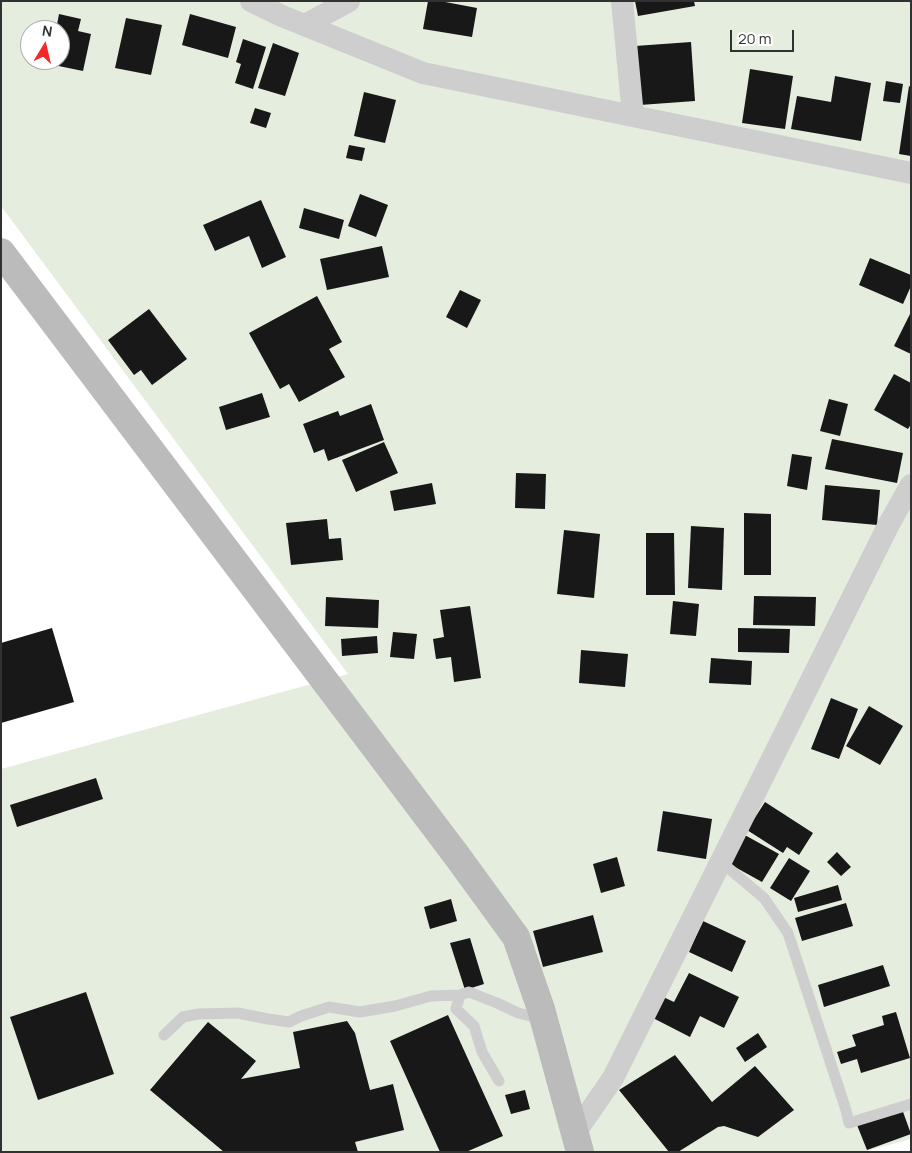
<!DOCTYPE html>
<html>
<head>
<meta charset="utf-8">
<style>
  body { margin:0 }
  #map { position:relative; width:912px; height:1153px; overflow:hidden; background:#fff; font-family:Manrope,sans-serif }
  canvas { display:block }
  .frame { position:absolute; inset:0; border:2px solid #313131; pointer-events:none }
  .north { position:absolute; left:20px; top:20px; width:50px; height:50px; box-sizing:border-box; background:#fff; border:1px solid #adadad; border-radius:50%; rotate:9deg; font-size:14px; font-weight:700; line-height:20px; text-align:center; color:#313131 }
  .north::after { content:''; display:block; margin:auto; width:18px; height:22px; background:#f22a29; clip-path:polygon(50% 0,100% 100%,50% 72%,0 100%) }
  .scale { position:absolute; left:730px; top:30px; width:64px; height:22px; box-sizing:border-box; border:2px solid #313131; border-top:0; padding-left:6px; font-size:15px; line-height:18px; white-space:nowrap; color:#313131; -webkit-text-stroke:4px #fff; paint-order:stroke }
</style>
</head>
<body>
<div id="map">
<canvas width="912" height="1153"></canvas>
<div class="frame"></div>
<div class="north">N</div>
<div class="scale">20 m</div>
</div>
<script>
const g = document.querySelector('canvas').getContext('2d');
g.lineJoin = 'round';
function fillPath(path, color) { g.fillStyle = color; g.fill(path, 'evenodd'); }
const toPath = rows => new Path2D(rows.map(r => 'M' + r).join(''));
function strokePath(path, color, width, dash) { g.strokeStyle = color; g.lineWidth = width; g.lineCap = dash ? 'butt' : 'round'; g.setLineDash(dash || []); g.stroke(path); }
fillPath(toPath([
  [1,1,911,1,911,1139,863,1152,1,1152,1,769,348,674,1,206],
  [30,30,60,30,60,60,30,60]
]), '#e5eede');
fillPath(toPath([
  [428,1,440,1,477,8,472,37,423,29],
  [635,1,694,1,695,6,638,16],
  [59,14,81,19,78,31,91,34,83,71,49,64,49,60,60,60,60,30,56,30],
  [190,14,236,27,228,58,182,45],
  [126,18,162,25,151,75,115,68],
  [243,39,266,47,253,89,235,83,241,64,236,62],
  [691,42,695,101,640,105,635,46],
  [273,43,299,53,285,96,258,88],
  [750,69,793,76,785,129,742,123],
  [835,76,871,83,861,141,791,129,797,96,831,102],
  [886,81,903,84,900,103,883,101],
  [909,86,911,87,911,156,899,154],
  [364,92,396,100,385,143,354,136],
  [255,108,271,113,266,128,250,123],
  [349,145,365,148,362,161,346,158],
  [360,194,388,205,376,237,348,226],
  [261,200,286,257,262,268,249,236,215,251,203,225],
  [304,208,344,220,339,239,299,228],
  [382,246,389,277,327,290,320,259],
  [870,258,911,275,911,286,903,304,859,285],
  [460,290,481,300,467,328,446,317],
  [317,296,342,342,329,349,345,377,299,402,289,384,280,389,249,333],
  [149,309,187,359,152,385,141,370,134,375,108,340],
  [911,312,911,354,894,346],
  [894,374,911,383,911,424,908,429,874,410],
  [262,393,270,417,226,430,219,407],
  [829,399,848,404,840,436,820,431],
  [371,404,384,440,328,461,324,449,314,453,303,424,338,411,340,416],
  [832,439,903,453,897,483,825,469],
  [384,442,398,473,356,492,342,460],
  [792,454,812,457,807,490,787,486],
  [516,473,546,474,545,509,515,508],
  [432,483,436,504,394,511,390,491],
  [825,485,880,490,877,525,822,520],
  [744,513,771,514,771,575,744,575],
  [327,519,329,539,341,538,343,560,291,565,286,523],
  [691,526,724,528,722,590,688,588],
  [564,530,600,534,594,598,557,594],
  [646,533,674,533,675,595,646,595],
  [754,596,816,597,815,626,753,625],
  [326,597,379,600,378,628,325,626],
  [673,601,699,604,696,636,670,634],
  [470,606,481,678,454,682,451,657,436,659,433,639,444,637,440,610],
  [52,628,74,702,1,723,1,643],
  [738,628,790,629,789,653,738,652],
  [393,632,417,634,414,659,390,657],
  [377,636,378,653,342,656,341,639],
  [581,650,628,654,625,687,579,683],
  [711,658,752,661,751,685,709,683],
  [831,698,858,709,839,759,811,749],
  [869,706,903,726,880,765,846,746],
  [96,778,103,799,17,827,10,805],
  [765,802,813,833,799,855,787,847,783,853,747,830],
  [663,811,712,819,706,859,657,851],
  [743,834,779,854,762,882,726,862],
  [837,852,851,867,841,876,827,862],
  [617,857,625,886,601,893,593,864],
  [789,858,810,871,791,901,770,888],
  [838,885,842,900,798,912,794,898],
  [451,899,457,921,430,929,424,907],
  [846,903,853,926,802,941,795,918],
  [593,915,603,952,543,967,533,931],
  [703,921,746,941,732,972,689,952],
  [470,938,484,984,465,990,450,943],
  [883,965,890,986,824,1007,818,985],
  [689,973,739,997,724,1028,700,1016,690,1037,651,1017,661,996,674,1002],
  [86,992,114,1074,38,1100,10,1017],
  [896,1012,910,1058,861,1073,857,1059,841,1064,837,1052,856,1046,852,1035,884,1025,882,1016],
  [448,1015,503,1136,466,1152,440,1152,390,1041],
  [347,1021,355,1033,370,1090,393,1084,404,1130,355,1142,358,1152,224,1152,150,1090,208,1022,256,1061,241,1079,300,1068,293,1032],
  [758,1033,767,1047,745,1062,736,1048],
  [675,1055,712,1102,755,1066,794,1110,758,1137,724,1126,718,1127,678,1152,669,1152,619,1090],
  [525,1090,530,1109,511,1114,505,1095],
  [902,1109,911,1134,867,1150,857,1125]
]), '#181818');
strokePath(toPath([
  [721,862,764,898,788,933,846,1110,849,1123,911,1104],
  [164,1035,183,1017,198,1014,238,1013,268,1019,289,1022,301,1016,329,1007,360,1012,395,1006,431,996,460,995],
  [499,1081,482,1052,474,1026,456,1009,460,995,469,992,497,1003,518,1013,542,1019]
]), '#cecece', 11);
strokePath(toPath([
  [251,1,282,16,423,73,911,173],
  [622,1,633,116],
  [305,25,349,1],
  [575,1133,613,1078,889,524,911,485]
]), '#cecece', 22);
strokePath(toPath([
  [1,252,457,856,516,937,541,1009,580,1152]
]), '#bbb', 28);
</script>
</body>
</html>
